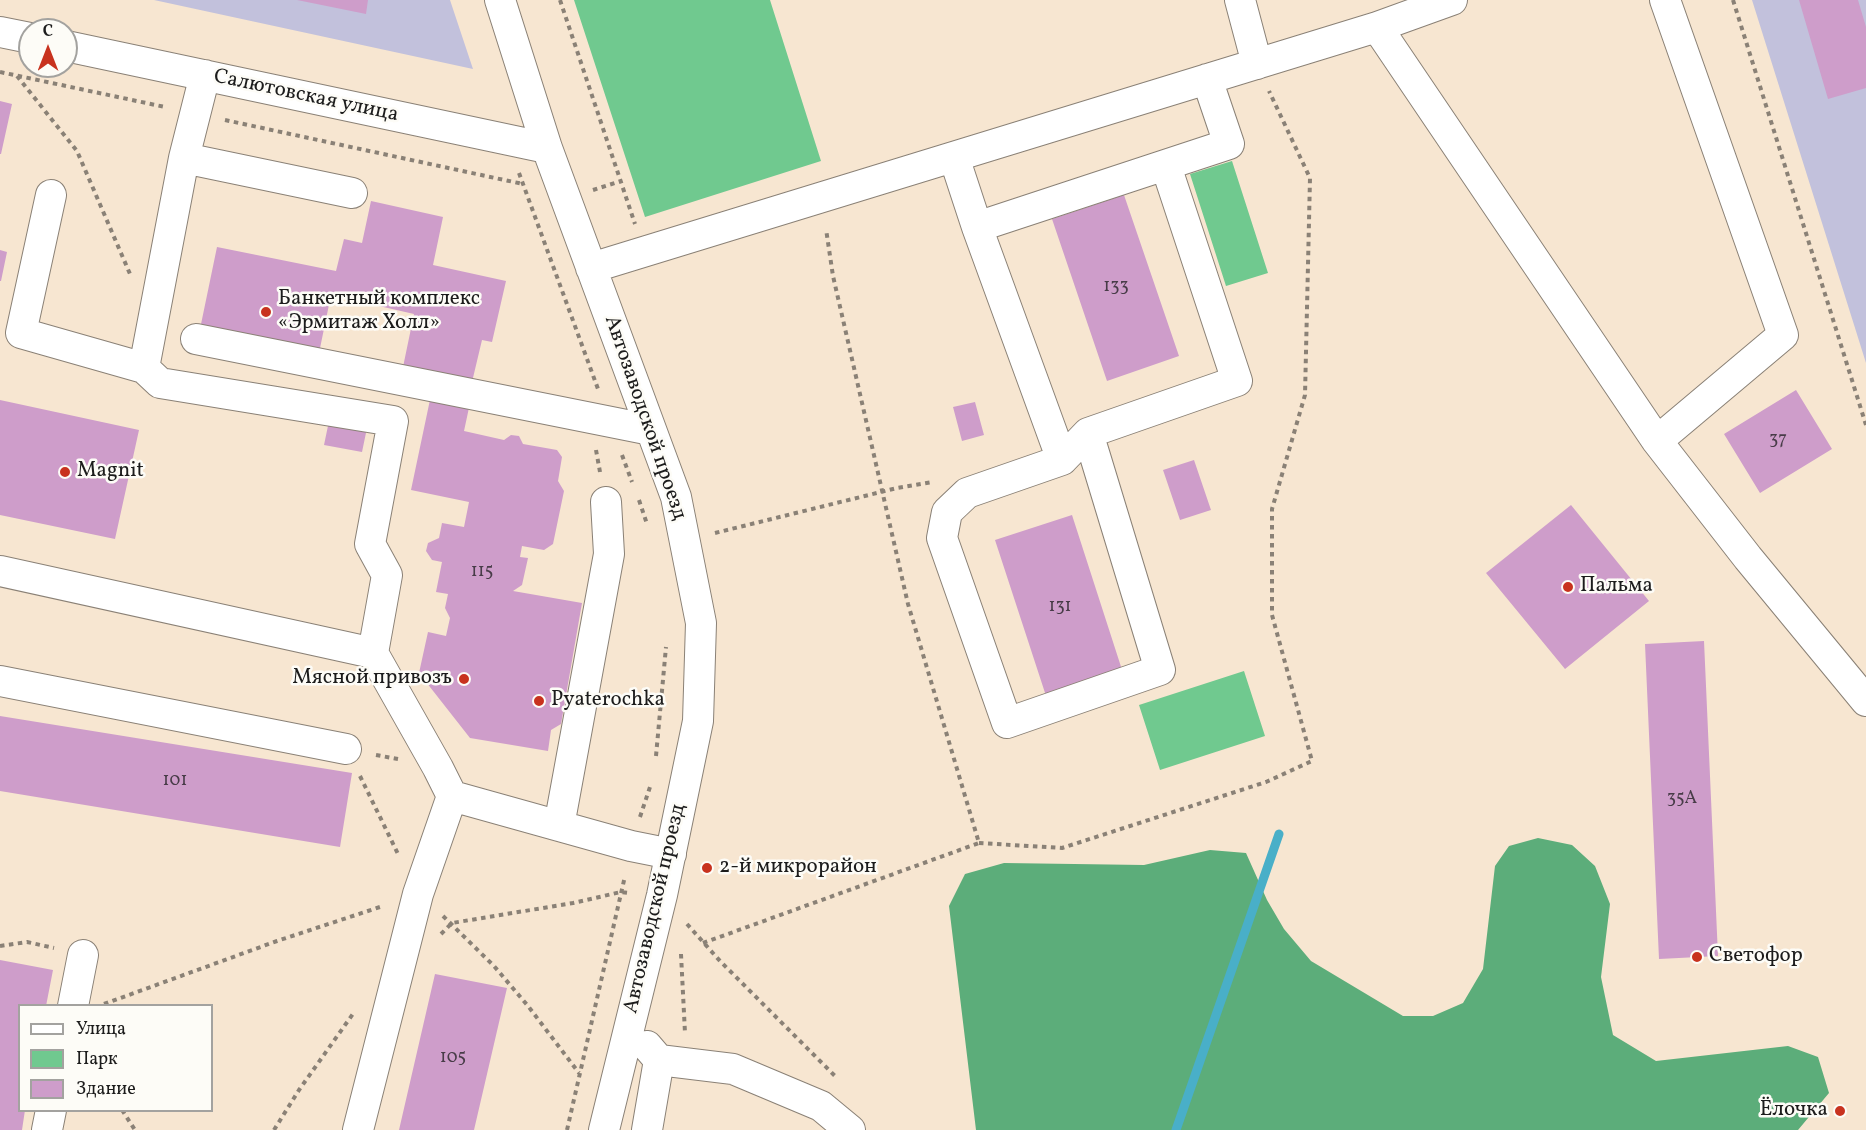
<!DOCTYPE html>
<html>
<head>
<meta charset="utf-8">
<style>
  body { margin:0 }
  #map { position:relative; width:1866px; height:1130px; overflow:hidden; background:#f7e6d1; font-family:Vollkorn,serif }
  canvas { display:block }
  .legend { position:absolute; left:18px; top:1004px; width:195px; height:108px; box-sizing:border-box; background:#fdfcf7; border:2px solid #a3a29f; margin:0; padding:8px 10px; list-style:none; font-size:18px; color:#1c1c1c }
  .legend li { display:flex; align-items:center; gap:12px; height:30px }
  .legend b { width:30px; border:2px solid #a3a29f }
  .north { position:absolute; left:18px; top:18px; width:60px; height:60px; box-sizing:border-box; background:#fdfcf7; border:2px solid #a3a29f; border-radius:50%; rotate:0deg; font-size:16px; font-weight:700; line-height:24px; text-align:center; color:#1c1c1c }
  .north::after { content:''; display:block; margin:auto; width:21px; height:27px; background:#c8321e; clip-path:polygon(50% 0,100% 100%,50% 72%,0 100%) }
</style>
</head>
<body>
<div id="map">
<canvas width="1866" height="1130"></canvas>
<ul class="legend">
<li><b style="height:8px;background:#fff"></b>Улица</li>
<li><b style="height:16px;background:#70c98f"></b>Парк</li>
<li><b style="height:16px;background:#ce9dca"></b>Здание</li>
</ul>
<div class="north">С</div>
</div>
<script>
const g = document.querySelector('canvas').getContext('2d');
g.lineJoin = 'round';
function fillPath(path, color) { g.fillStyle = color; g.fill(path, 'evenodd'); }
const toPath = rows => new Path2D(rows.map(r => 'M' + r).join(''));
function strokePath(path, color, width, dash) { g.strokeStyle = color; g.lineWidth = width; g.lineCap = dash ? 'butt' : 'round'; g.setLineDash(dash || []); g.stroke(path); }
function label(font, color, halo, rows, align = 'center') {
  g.font = font + ' Vollkorn,serif'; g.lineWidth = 5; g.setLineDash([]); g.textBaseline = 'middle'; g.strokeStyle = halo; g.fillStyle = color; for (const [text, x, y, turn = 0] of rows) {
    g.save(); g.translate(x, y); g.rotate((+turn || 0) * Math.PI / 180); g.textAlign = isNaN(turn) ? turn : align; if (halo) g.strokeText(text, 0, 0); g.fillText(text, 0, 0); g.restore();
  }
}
fillPath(toPath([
  [154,0,450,0,473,69],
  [1752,0,1866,0,1866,363]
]), '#c2c1dc');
fillPath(toPath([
  [574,0,770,0,821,161,645,217],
  [1232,161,1268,273,1226,286,1190,174],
  [1244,671,1265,736,1160,770,1139,705]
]), '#70c98f');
fillPath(toPath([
  [1538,838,1572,845,1595,866,1610,904,1601,977,1613,1035,1656,1061,1788,1046,1818,1057,1829,1093,1798,1130,976,1130,949,906,965,874,1004,863,1144,865,1210,850,1246,853,1267,900,1284,929,1311,961,1403,1016,1433,1016,1463,1003,1483,969,1495,866,1509,846]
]), '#5cad7a');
strokePath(toPath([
  [1176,1130,1279,834]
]), '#49afc8', 9);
fillPath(toPath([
  [297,0,368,0,366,14],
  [1799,0,1858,0,1866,27,1866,88,1828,99],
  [0,101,12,104,1,154,0,154],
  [1124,195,1179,356,1107,381,1052,219],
  [371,201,443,217,433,265,506,281,492,342,482,340,472,382,403,367,414,314,331,295,319,353,200,329,217,247,336,271,344,239,362,243],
  [0,250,7,252,1,281,0,281],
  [1796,390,1832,449,1760,493,1724,434],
  [431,395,470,403,464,431,504,440,511,435,519,436,523,444,557,450,562,457,558,481,564,491,553,544,544,550,522,546,520,557,528,558,522,585,513,591,582,603,561,724,551,730,548,751,470,738,419,673,428,632,446,636,450,618,445,608,448,594,436,592,442,562,432,560,426,551,428,543,439,538,442,523,464,527,469,502,411,490],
  [0,400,139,430,115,539,0,515],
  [975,402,984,435,962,441,953,407],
  [329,421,367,428,362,452,324,445],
  [1194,460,1211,510,1180,520,1163,470],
  [1571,505,1649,601,1565,669,1486,573],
  [1072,515,1124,676,1048,702,995,540],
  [1704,641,1718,956,1659,959,1645,644],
  [0,716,352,773,340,847,0,791],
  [0,960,53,970,46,1006,20,1006,20,1110,25,1110,22,1130,0,1130],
  [435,974,507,988,474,1130,399,1130]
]), '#ce9dca');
const minor = toPath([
  [500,0,547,148,676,497,701,623,698,721,662,895,604,1130],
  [1240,0,1257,64],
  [1377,27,1657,441,1748,558,1866,701],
  [0,32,30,38],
  [66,46,547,148],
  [205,75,184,158,352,193],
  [954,157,977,227,1062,460,1088,433,1237,381,1166,166],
  [184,158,144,368,160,383,393,421,370,544,387,575,373,653],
  [51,195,21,333,144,368],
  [977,227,1229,144,1207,79],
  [591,268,1377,27,1452,0],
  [196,339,651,430],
  [1657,441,1783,335,1665,0],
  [1062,460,967,493,947,512,942,538,1007,723,1160,670,1088,433],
  [0,571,373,653,438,768,452,796,631,846,671,854],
  [0,681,346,749],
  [559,826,609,554,606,502],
  [73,1006,83,955],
  [659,1060,733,1069,821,1106,850,1130],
  [47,1130,51,1110],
  [358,1130,418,894,452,796],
  [647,1130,659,1060,647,1046]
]);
strokePath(minor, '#8a8176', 32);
strokePath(toPath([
  [560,0,635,224],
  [1733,0,1866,425],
  [0,72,165,107],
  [17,76,77,151,130,274],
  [225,120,523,184],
  [519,173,598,389],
  [593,190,621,181],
  [596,450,600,472],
  [622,455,632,482],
  [639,500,647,524],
  [715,533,897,488,933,482],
  [376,755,398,759],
  [656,756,666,647],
  [360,776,399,856],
  [640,817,650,787],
  [979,843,1062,848,1266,782,1312,761,1272,615,1272,509,1305,395,1310,178,1269,91],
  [443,916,494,966,528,1006,579,1073],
  [687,924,720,961,837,1078],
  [441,934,452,923,573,903,621,892,630,893],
  [703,943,979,843,908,604,833,276,826,229],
  [0,946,27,942,54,948],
  [681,954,685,1033],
  [104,1004,277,941,383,906],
  [122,1110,135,1130],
  [274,1130,299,1090,355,1011],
  [567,1130,625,876]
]), '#8a8176', 4, [4.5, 4.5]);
strokePath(minor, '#fff', 30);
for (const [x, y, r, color] of [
  [266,312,6,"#c8321e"],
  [65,472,6,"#c8321e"],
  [1568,587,6,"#c8321e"],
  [464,679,6,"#c8321e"],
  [539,701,6,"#c8321e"],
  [707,868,6,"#c8321e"],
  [1697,957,6,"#c8321e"],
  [1840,1111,6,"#c8321e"]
]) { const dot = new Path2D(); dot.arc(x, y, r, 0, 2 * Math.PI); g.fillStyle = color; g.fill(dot); strokePath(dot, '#fdfcf7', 2); }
label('18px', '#483c48', null, [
  ["133",1116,288],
  ["37",1778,441],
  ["115",482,573],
  ["131",1060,608],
  ["101",175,782],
  ["35А",1682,800],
  ["105",453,1059]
]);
label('21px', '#1c1c1c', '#fdfcf7', [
  ["Салютовская улица",306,97,12],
  ["Автозаводской проезд",644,418,71],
  ["Автозаводской проезд",656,909,-77]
]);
label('21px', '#1c1c1c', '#fdfcf7', [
  ["Банкетный комплекс",278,300],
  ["«Эрмитаж Холл»",278,324],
  ["Magnit",77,472],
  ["Пальма",1580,587],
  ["Мясной привозъ",452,679,"right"],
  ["Pyaterochka",551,701],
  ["2-й микрорайон",719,868],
  ["Светофор",1709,957],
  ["Ёлочка",1828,1111,"right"]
], 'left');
</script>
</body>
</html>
